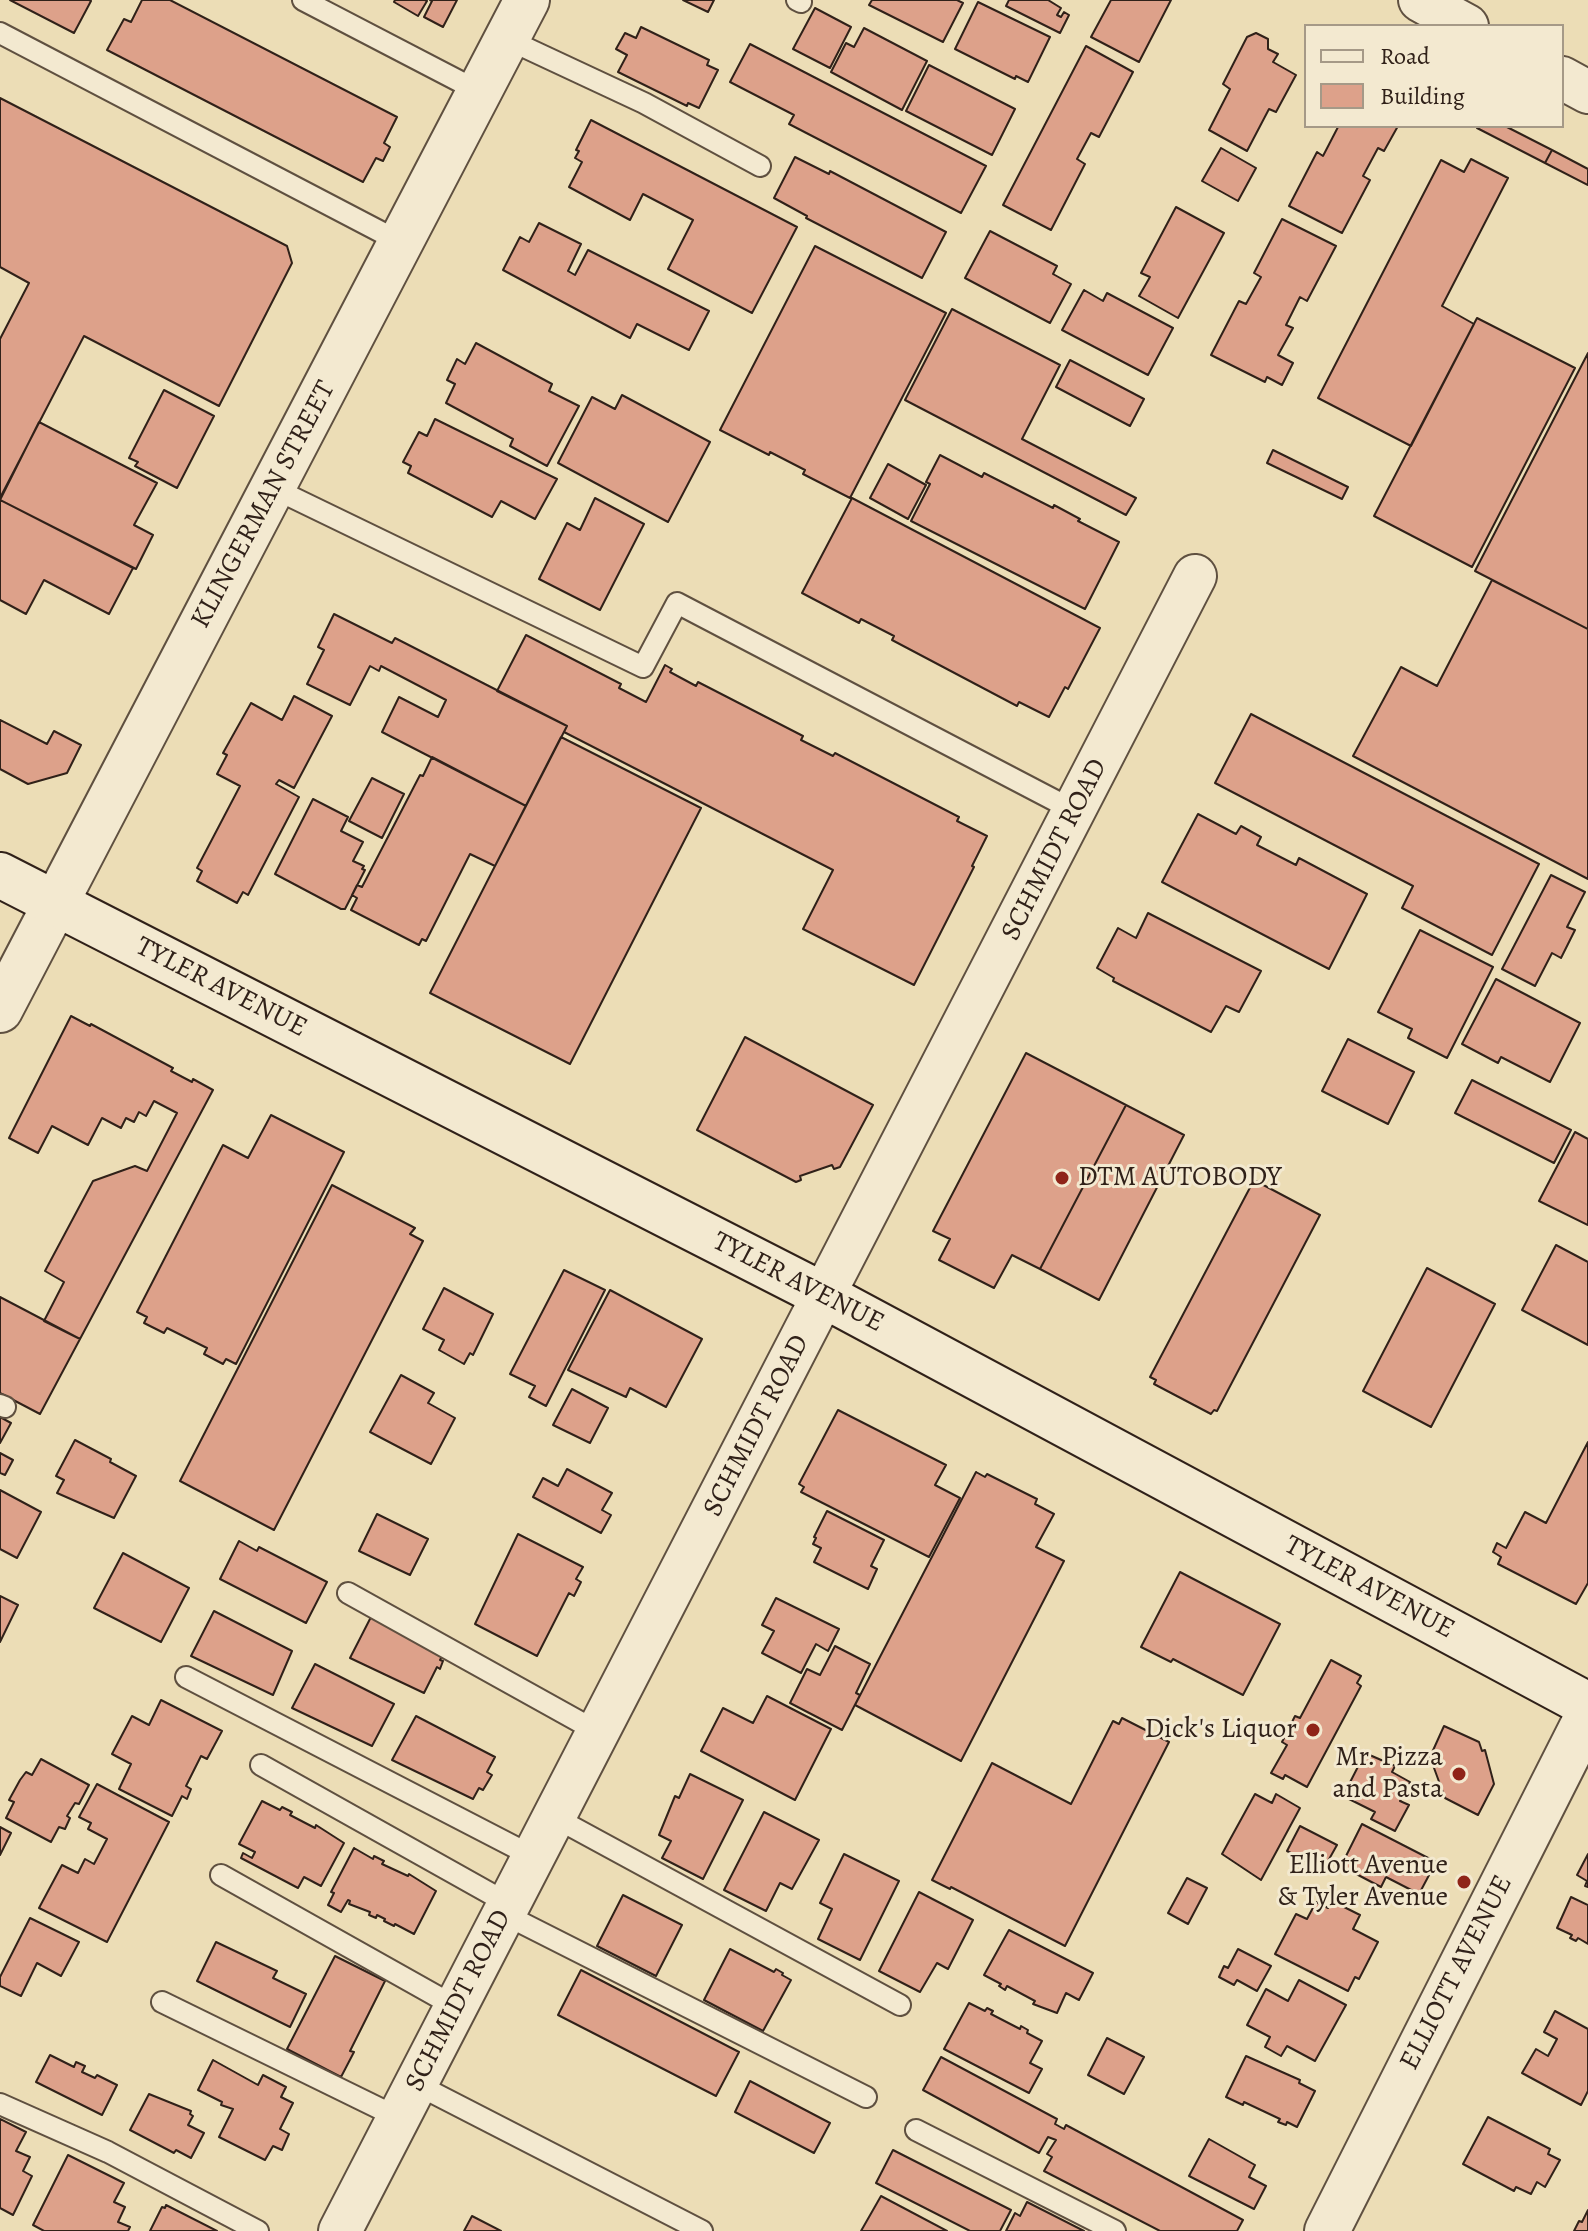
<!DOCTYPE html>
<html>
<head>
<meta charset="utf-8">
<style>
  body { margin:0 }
  #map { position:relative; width:1588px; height:2231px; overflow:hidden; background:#ecddb6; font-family:Alegreya,serif }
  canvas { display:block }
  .legend { position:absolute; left:1304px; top:24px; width:260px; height:104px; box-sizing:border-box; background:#f3e9d0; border:2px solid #a59987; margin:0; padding:10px 14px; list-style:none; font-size:24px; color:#302119 }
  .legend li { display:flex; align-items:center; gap:16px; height:40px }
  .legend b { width:40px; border:2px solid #a59987 }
</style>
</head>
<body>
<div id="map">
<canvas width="1588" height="2231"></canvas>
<ul class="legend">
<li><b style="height:10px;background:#f3e9d0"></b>Road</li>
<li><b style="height:22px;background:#dda18a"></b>Building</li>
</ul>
</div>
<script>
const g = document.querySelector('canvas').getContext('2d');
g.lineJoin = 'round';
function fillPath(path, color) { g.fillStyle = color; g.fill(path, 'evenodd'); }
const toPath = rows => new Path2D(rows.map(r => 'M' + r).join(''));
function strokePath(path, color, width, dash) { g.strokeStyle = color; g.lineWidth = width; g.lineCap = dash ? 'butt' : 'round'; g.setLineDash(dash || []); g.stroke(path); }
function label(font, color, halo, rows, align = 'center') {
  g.font = font + ' Alegreya,serif'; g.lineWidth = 6; g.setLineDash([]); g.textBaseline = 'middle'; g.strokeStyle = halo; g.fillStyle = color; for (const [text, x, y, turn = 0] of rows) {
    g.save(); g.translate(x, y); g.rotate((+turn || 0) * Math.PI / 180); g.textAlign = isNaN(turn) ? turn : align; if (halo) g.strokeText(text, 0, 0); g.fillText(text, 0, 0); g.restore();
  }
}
const building = toPath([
  [10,0,89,0,91,1,74,33,10,0],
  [142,0,170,0,397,117,384,143,390,147,383,161,376,158,363,182,107,50,124,19,131,22,142,0],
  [395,0,425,0,427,1,418,16,394,2,395,0],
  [430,0,457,0,443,27,424,17,432,1,430,0],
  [683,0,714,0,708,12,683,0],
  [872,0,957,0,963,3,943,42,869,5,872,0],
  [1009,0,1048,0,1061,8,1057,15,1061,17,1064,12,1069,15,1060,33,1006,6,1009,0],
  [1111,0,1171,0,1139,62,1091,37,1111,0],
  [978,2,1050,37,1028,82,1016,76,1015,79,955,49,978,2],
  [815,8,851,27,830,68,793,49,815,8],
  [641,27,709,60,707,65,718,70,699,108,688,103,687,106,618,72,627,55,616,49,625,33,636,38,641,27],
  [864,28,927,61,902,110,831,72,846,43,854,47,864,28],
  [1256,33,1268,39,1268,49,1278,54,1273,62,1296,75,1276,112,1269,109,1247,151,1209,130,1230,89,1223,84,1247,37,1256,33],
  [750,44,986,166,961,213,789,124,794,115,730,82,750,44],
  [1086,46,1133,72,1099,137,1091,133,1077,159,1085,164,1051,230,1003,205,1086,46],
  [929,65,1015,109,992,155,906,111,929,65],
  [0,98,287,246,292,263,219,406,84,336,0,498,0,339,29,283,0,267,0,98],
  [591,120,797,227,752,313,668,269,693,220,643,194,630,220,569,187,582,162,575,158,579,151,576,150,591,120],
  [1336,126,1398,126,1384,151,1378,148,1363,176,1370,180,1342,233,1289,206,1317,152,1323,156,1338,127,1336,126],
  [1478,126,1505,126,1552,150,1545,163,1477,128,1478,126],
  [1221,148,1256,168,1238,201,1202,181,1221,148],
  [1552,150,1588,169,1588,185,1545,163,1552,150],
  [795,157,829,174,830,171,946,232,922,278,806,218,807,216,774,198,795,157],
  [1471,159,1508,178,1442,306,1474,324,1411,446,1318,398,1441,160,1464,172,1471,159],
  [1176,207,1224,233,1178,318,1139,296,1150,277,1141,273,1176,207],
  [1282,219,1336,246,1307,301,1300,297,1286,325,1293,328,1278,355,1293,363,1282,385,1267,377,1265,382,1211,355,1239,301,1246,304,1261,277,1254,273,1282,219],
  [539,223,581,244,568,271,575,275,588,250,709,311,689,350,637,324,630,338,503,270,520,237,529,242,539,223],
  [990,231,1057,266,1053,274,1071,284,1050,323,965,278,990,231],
  [815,246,946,313,850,498,803,474,805,470,770,452,769,455,720,430,815,246],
  [1084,290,1103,301,1107,293,1173,328,1148,375,1062,330,1084,290],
  [952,309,1060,365,1022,439,1136,498,1126,515,905,400,952,309],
  [1477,318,1575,368,1472,567,1374,516,1477,318],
  [476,343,552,384,549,391,579,406,547,466,510,446,513,439,446,403,455,384,447,380,457,359,465,364,476,343],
  [1588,353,1588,629,1475,571,1588,353],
  [1070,360,1144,399,1130,426,1056,387,1070,360],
  [164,390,214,416,177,488,135,466,138,462,129,458,164,390],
  [622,395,710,442,668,522,558,463,592,397,615,409,622,395],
  [435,419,557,479,535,519,501,501,492,517,408,473,411,466,403,462,419,432,427,436,435,419],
  [39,422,157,483,134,525,153,535,136,569,0,500,39,422],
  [1273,450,1348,487,1342,499,1267,463,1273,450],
  [940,455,982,477,984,473,1053,508,1054,505,1080,519,1078,521,1119,542,1085,609,911,521,930,484,926,482,940,455],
  [888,464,926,485,908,519,870,498,888,464],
  [595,498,644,524,600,610,539,579,567,523,580,530,595,498],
  [852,498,1100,628,1068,689,1065,687,1049,717,1019,702,1017,706,892,640,894,636,861,619,859,623,802,593,852,498],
  [0,500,133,568,109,614,44,580,26,614,0,600,0,500],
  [1492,580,1588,629,1588,879,1353,756,1401,667,1437,686,1492,580],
  [334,614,392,643,395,638,567,726,526,806,382,732,399,697,438,717,446,700,381,666,379,671,370,666,350,705,307,684,324,650,318,647,334,614],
  [526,635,621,684,619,688,646,702,665,665,672,669,670,672,696,686,698,682,803,736,801,740,833,756,835,753,959,817,957,821,987,836,972,866,974,867,914,985,803,929,833,870,564,732,567,726,497,691,526,635],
  [294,696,332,716,294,788,279,780,276,784,299,797,248,895,243,892,237,903,197,881,202,871,197,868,240,786,217,774,227,755,223,753,251,703,282,720,294,696],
  [1251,714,1539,864,1492,955,1402,908,1413,886,1215,783,1251,714],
  [0,720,47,744,54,731,81,745,67,773,28,784,0,769,0,720],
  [561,737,701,808,570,1064,430,993,561,737],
  [432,757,526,806,495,866,470,854,426,941,422,939,419,945,351,910,357,898,352,895,357,885,362,887,420,775,423,776,432,757],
  [372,778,404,794,382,838,349,821,372,778],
  [313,799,348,817,341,831,363,842,353,861,364,866,362,869,365,870,345,909,341,909,275,874,313,799],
  [1198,814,1236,834,1241,826,1261,837,1257,845,1296,865,1299,858,1367,894,1329,969,1162,882,1198,814],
  [1551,875,1585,892,1567,927,1575,930,1561,958,1552,953,1535,986,1502,969,1551,875],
  [1148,913,1261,971,1239,1012,1226,1006,1211,1032,1113,981,1114,978,1097,968,1118,928,1136,938,1148,913],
  [1420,930,1493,967,1447,1058,1408,1038,1412,1029,1378,1012,1420,930],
  [1496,979,1580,1023,1550,1082,1501,1057,1498,1063,1462,1044,1496,979],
  [71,1016,90,1026,91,1024,173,1068,171,1071,192,1082,193,1079,213,1090,80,1339,44,1321,64,1282,45,1271,93,1181,135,1166,147,1171,177,1113,154,1101,146,1116,139,1112,134,1122,126,1118,121,1128,102,1118,88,1145,52,1126,38,1153,9,1138,71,1016],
  [745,1037,873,1105,840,1167,834,1169,832,1165,800,1176,801,1180,796,1182,697,1130,745,1037],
  [1348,1039,1414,1072,1388,1124,1322,1091,1348,1039],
  [1026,1053,1126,1105,1040,1269,1012,1255,994,1288,939,1260,950,1239,933,1231,1026,1053],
  [1472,1080,1571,1130,1554,1163,1455,1113,1472,1080],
  [1126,1105,1184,1135,1099,1300,1040,1269,1126,1105],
  [271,1115,344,1152,236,1364,226,1359,223,1364,204,1354,207,1348,167,1328,164,1333,144,1323,147,1317,137,1312,223,1145,248,1158,271,1115],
  [1575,1132,1588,1139,1588,1225,1539,1201,1575,1132],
  [1254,1180,1320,1215,1217,1411,1214,1410,1211,1414,1154,1384,1156,1380,1150,1377,1254,1180],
  [332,1185,415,1228,410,1234,423,1241,274,1530,180,1481,332,1185],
  [1556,1245,1588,1262,1588,1345,1522,1310,1556,1245],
  [1427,1268,1495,1304,1431,1427,1363,1391,1427,1268],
  [564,1270,605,1290,546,1406,529,1397,535,1386,510,1374,564,1270],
  [444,1288,493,1314,473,1355,470,1353,464,1364,439,1350,444,1340,423,1329,444,1288],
  [610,1290,702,1339,666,1407,630,1388,626,1397,568,1370,610,1290],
  [0,1297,80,1339,40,1414,0,1393,0,1297],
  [401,1375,434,1393,428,1403,455,1418,431,1464,370,1432,401,1375],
  [572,1389,608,1408,590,1443,553,1425,572,1389],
  [838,1410,946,1465,935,1485,960,1498,929,1557,801,1492,804,1487,799,1484,838,1410],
  [0,1417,11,1423,0,1443,0,1417],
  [75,1440,111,1459,110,1462,136,1476,114,1518,57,1493,64,1480,56,1476,75,1440],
  [1588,1442,1588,1583,1576,1604,1498,1564,1501,1557,1493,1552,1497,1543,1506,1548,1525,1512,1546,1523,1588,1442],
  [0,1453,13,1460,5,1475,0,1473,0,1453],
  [567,1469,612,1493,602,1510,611,1515,601,1533,533,1497,543,1478,558,1486,567,1469],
  [976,1472,985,1477,987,1474,1037,1499,1035,1504,1054,1514,1036,1547,1064,1561,961,1761,855,1705,976,1472],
  [0,1490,41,1512,17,1558,0,1549,0,1490],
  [827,1511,884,1540,871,1566,877,1569,868,1589,814,1562,821,1548,813,1544,816,1538,814,1537,827,1511],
  [377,1514,428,1539,410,1575,359,1551,377,1514],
  [518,1534,583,1567,576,1579,581,1582,574,1596,569,1593,537,1656,475,1624,518,1534],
  [239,1541,257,1551,259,1547,327,1582,306,1623,220,1579,239,1541],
  [123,1553,189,1588,161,1642,94,1608,123,1553],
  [1180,1572,1280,1624,1243,1695,1173,1659,1171,1662,1141,1647,1180,1572],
  [0,1596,18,1605,0,1642,0,1596],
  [776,1598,839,1629,828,1651,816,1644,801,1673,762,1653,774,1631,762,1625,776,1598],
  [214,1611,292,1651,273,1695,191,1656,214,1611],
  [372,1615,445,1651,440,1660,443,1661,440,1669,437,1667,424,1693,350,1658,372,1615],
  [835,1646,870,1664,856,1693,860,1695,842,1730,790,1703,807,1669,820,1675,835,1646],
  [1331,1660,1361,1676,1357,1683,1361,1686,1307,1787,1285,1775,1283,1779,1271,1773,1287,1745,1282,1742,1295,1716,1300,1718,1331,1660],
  [315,1664,394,1704,372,1746,292,1708,315,1664],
  [767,1696,831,1729,795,1800,701,1751,723,1708,753,1723,767,1696],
  [161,1700,222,1731,207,1759,201,1756,186,1786,191,1789,187,1799,182,1796,172,1816,119,1789,131,1764,112,1754,132,1716,149,1725,161,1700],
  [416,1716,495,1757,487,1772,492,1775,483,1790,479,1788,473,1799,392,1760,416,1716],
  [1122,1718,1169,1742,1065,1946,951,1887,950,1889,932,1880,992,1763,1071,1804,1113,1721,1119,1724,1122,1718],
  [1444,1726,1479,1742,1482,1751,1485,1750,1494,1784,1478,1815,1445,1798,1430,1757,1444,1726],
  [1365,1753,1395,1766,1392,1772,1410,1782,1400,1801,1409,1805,1395,1831,1371,1819,1375,1812,1343,1796,1365,1753],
  [41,1759,89,1785,79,1804,75,1803,67,1816,70,1818,65,1829,59,1827,51,1842,6,1818,14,1802,9,1800,20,1780,26,1772,32,1775,41,1759],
  [690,1774,743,1800,703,1879,662,1858,671,1841,659,1835,675,1796,679,1798,690,1774],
  [97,1784,169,1822,107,1942,39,1908,62,1865,78,1873,85,1859,94,1864,107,1839,88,1829,91,1823,79,1817,97,1784],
  [1255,1794,1272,1803,1276,1794,1300,1808,1261,1880,1222,1854,1255,1794],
  [262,1801,280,1810,282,1807,292,1812,290,1815,315,1828,316,1825,344,1843,321,1886,304,1877,298,1888,241,1858,243,1853,252,1858,255,1852,239,1844,262,1801],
  [764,1812,819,1840,792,1889,780,1883,766,1911,724,1890,764,1812],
  [1362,1824,1436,1862,1419,1894,1386,1877,1381,1887,1341,1866,1362,1824],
  [1300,1826,1337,1845,1323,1870,1287,1851,1300,1826],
  [0,1827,11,1833,0,1855,0,1827],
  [354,1848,373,1859,374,1856,384,1861,382,1864,408,1876,409,1874,436,1891,414,1934,395,1924,394,1926,384,1921,385,1919,377,1915,376,1918,369,1915,370,1912,349,1904,350,1901,348,1900,341,1912,328,1905,334,1893,331,1892,354,1848],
  [844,1854,899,1881,860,1960,818,1939,832,1909,820,1903,844,1854],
  [1588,1854,1588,1887,1585,1886,1587,1881,1577,1875,1588,1854],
  [1187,1878,1207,1888,1188,1924,1168,1913,1187,1878],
  [919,1892,973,1920,948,1969,937,1963,920,1992,879,1971,919,1892],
  [623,1895,682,1925,656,1976,597,1946,623,1895],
  [1571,1897,1588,1905,1588,1944,1578,1938,1576,1941,1570,1938,1572,1935,1557,1928,1571,1897],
  [1332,1901,1360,1915,1353,1929,1378,1942,1359,1979,1355,1977,1348,1991,1275,1954,1296,1914,1307,1919,1316,1902,1328,1908,1332,1901],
  [30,1918,79,1942,61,1976,37,1963,21,1996,0,1986,0,1977,30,1918],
  [1009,1930,1093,1973,1079,2000,1066,1993,1057,2013,1033,2004,1035,2001,1007,1986,1005,1990,999,1986,1001,1984,984,1975,1009,1930],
  [216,1942,277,1971,273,1978,306,1994,290,2027,197,1981,216,1942],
  [730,1949,774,1972,776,1969,783,1973,782,1975,791,1980,763,2031,704,2000,730,1949],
  [1238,1949,1271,1966,1257,1991,1237,1980,1234,1985,1219,1977,1224,1966,1228,1968,1238,1949],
  [335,1956,385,1981,350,2051,354,2052,341,2077,287,2049,335,1956],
  [581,1970,739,2052,716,2096,558,2015,581,1970],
  [1299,1980,1346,2005,1315,2061,1287,2046,1281,2056,1265,2047,1270,2037,1247,2025,1266,1989,1288,2001,1299,1980],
  [969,2003,985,2011,987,2008,993,2011,991,2014,1020,2029,1021,2026,1028,2030,1027,2033,1042,2041,1030,2063,1042,2069,1029,2093,944,2049,969,2003],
  [1555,2011,1588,2029,1588,2091,1581,2105,1522,2073,1536,2049,1548,2056,1557,2039,1544,2032,1555,2011],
  [1107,2038,1144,2057,1124,2094,1088,2075,1107,2038],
  [50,2055,74,2067,76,2062,85,2066,82,2072,95,2078,97,2075,117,2085,102,2115,36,2082,50,2055],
  [1246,2056,1300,2080,1299,2083,1315,2091,1297,2127,1287,2122,1286,2125,1278,2122,1280,2119,1244,2102,1243,2105,1226,2097,1246,2056],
  [941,2057,1057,2119,1055,2124,1064,2129,1066,2125,1243,2220,1237,2231,1160,2231,1044,2171,1052,2157,1047,2154,1056,2140,1048,2137,1039,2153,923,2090,941,2057],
  [213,2060,258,2085,263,2075,286,2087,281,2097,293,2103,280,2129,289,2134,282,2150,273,2146,265,2160,219,2137,233,2109,221,2105,222,2102,198,2090,213,2060],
  [750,2081,830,2123,814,2153,735,2112,750,2081],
  [149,2094,191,2111,190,2114,193,2116,188,2125,204,2133,191,2158,176,2150,174,2153,130,2130,149,2094],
  [1488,2117,1550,2149,1548,2154,1560,2160,1545,2187,1537,2182,1531,2194,1516,2187,1514,2191,1463,2164,1488,2117],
  [0,2119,26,2132,16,2151,30,2157,23,2171,32,2176,13,2215,0,2208,0,2119],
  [1209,2139,1255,2165,1249,2177,1266,2186,1254,2209,1189,2176,1209,2139],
  [893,2150,1011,2210,1000,2231,970,2231,876,2183,893,2150],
  [68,2155,124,2183,114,2202,125,2207,118,2222,130,2227,128,2231,44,2231,33,2225,68,2155],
  [881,2196,947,2231,861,2231,881,2196],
  [1027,2202,1084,2231,1006,2231,1015,2213,1020,2216,1027,2202],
  [166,2205,217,2231,150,2231,162,2207,165,2208,166,2205],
  [1588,2210,1588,2231,1574,2231,1579,2221,1582,2222,1588,2210],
  [472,2216,501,2231,464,2231,472,2216]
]);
fillPath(building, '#dda18a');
strokePath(building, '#302119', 2);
const service = toPath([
  [303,0,480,92],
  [797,0,801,2],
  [0,33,402,243],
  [507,39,644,103,760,166],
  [273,488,643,667,677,603,1075,811],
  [0,1405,5,1407],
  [348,1593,598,1732],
  [186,1677,534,1857],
  [261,1765,509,1904],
  [554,1817,900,2005],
  [221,1875,456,2007],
  [504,1914,866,2097],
  [162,2002,399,2118],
  [416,2084,702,2231],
  [0,2104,108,2152,258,2231],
  [916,2130,1115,2231]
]);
const minor = toPath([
  [1420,0,1467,26],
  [1562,78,1588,92],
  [340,2231,1195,576]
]);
const tertiary = toPath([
  [0,1010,527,0],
  [1327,2231,1588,1715]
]);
const secondary = toPath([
  [0,875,825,1296,1588,1705]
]);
strokePath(service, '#5f5040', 24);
strokePath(minor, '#5f5040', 46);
strokePath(tertiary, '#5f5040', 48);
strokePath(secondary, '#302119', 48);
strokePath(service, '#f3e9d0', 20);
strokePath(minor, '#f3e9d0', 42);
strokePath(tertiary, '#f3e9d0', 44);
strokePath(secondary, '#f3e9d0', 44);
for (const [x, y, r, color] of [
  [1062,1178,8,"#8f2418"],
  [1313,1730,8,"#8f2418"],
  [1459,1774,8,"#8f2418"],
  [1464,1882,8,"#8f2418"]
]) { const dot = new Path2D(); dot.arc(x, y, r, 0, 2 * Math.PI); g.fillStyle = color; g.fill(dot); strokePath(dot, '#f3e9d0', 3); }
label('28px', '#302119', '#f3e9d0', [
  ["KLINGERMAN STREET",264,505,-62],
  ["SCHMIDT ROAD",1055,850,-63],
  ["TYLER AVENUE",221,988,27],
  ["TYLER AVENUE",798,1283,27],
  ["SCHMIDT ROAD",757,1426,-63],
  ["TYLER AVENUE",1369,1588,28],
  ["ELLIOTT AVENUE",1457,1973,-63],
  ["SCHMIDT ROAD",459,2001,-63]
]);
label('28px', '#302119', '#f3e9d0', [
  ["DTM AUTOBODY",1078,1178,"left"],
  ["Dick's Liquor",1297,1730],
  ["Mr. Pizza",1443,1758],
  ["and Pasta",1443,1790],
  ["Elliott Avenue",1448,1866],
  ["& Tyler Avenue",1448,1898]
], 'right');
</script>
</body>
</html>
